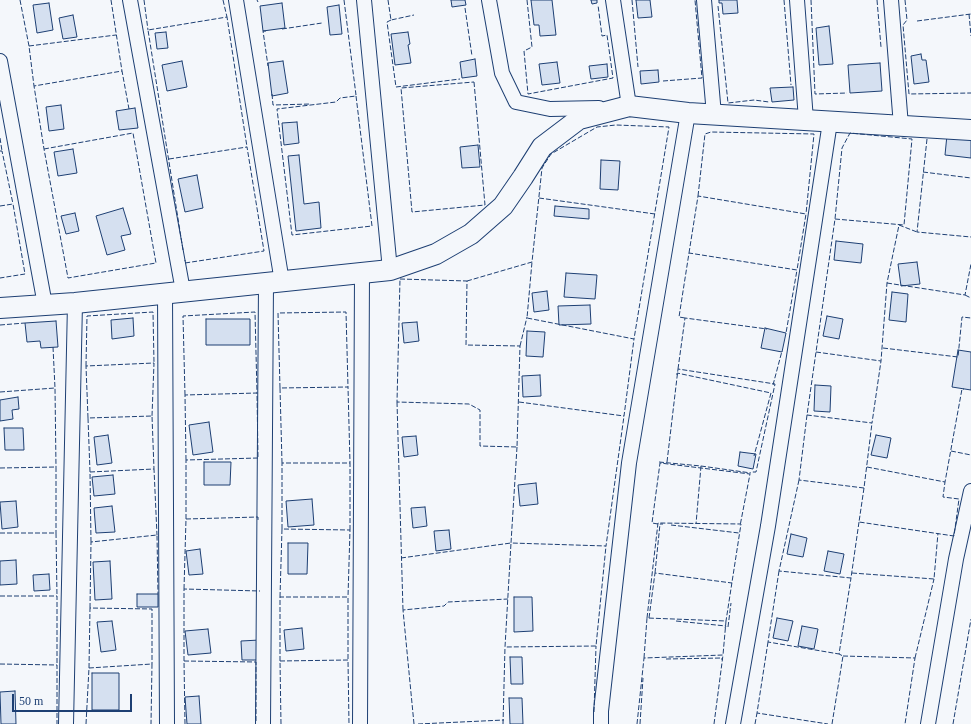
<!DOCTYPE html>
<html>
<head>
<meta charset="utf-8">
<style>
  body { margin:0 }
  #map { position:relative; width:971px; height:724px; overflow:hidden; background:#f4f7fb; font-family:"Times New Roman",serif }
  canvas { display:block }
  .scale { position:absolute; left:12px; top:694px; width:120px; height:18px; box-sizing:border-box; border:2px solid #1d3f73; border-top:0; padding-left:5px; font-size:12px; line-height:14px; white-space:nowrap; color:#1d3f73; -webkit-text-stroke:3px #f4f7fb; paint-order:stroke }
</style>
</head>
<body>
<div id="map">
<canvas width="971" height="724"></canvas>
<div class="scale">50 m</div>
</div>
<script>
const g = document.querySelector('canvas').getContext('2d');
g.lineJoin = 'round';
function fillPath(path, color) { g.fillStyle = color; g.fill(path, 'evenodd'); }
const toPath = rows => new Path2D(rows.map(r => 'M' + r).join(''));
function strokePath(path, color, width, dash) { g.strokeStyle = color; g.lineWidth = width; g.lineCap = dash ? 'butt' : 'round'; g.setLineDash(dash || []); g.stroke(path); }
const building = toPath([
  [451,0,465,0,466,5,452,7,451,0],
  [531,0,552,0,556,35,540,36,539,25,534,25,531,0],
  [591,0,597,0,597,3,592,4,591,0],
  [636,0,650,0,652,17,638,18,636,0],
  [719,0,737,0,738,13,723,14,722,3,719,3,719,0],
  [49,3,53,30,37,33,33,5,49,3],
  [282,3,285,28,263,31,260,6,282,3],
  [339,5,342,34,330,35,327,7,339,5],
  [73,15,77,37,63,39,59,18,73,15],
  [829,26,833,64,819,65,816,28,829,26],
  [166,32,168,48,157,49,155,33,166,32],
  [408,32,410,44,408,45,411,63,395,65,391,34,408,32],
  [921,54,922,60,926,60,929,82,914,84,911,56,921,54],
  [475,59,477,76,462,78,460,62,475,59],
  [182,61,187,87,167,91,162,65,182,61],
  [283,61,288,93,272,96,268,63,283,61],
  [557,62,560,83,542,85,539,64,557,62],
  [880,63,882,91,850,93,848,65,880,63],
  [607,64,608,77,591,79,589,66,607,64],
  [658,70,659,82,641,84,640,71,658,70],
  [793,87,794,100,772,102,770,88,793,87],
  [61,105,64,129,49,131,46,107,61,105],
  [135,108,138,128,119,130,116,111,135,108],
  [297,122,299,143,284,145,282,123,297,122],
  [947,135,971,137,971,158,945,155,947,135],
  [478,145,480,167,462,168,460,147,478,145],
  [73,149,77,173,58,176,54,152,73,149],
  [299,155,304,204,319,202,321,228,296,231,288,156,299,155],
  [601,160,620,161,618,190,600,189,601,160],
  [197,175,203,208,185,212,178,179,197,175],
  [555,206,589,209,589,219,554,216,555,206],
  [123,208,131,234,121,236,125,250,107,255,96,216,123,208],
  [75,213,79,231,66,234,61,216,75,213],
  [836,241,863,244,861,263,834,260,836,241],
  [917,262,920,284,901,286,898,264,917,262],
  [566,273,597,275,595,299,564,297,566,273],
  [547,291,549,310,534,312,532,293,547,291],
  [892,292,908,294,906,322,889,320,892,292],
  [590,305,591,324,559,325,558,306,590,305],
  [827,316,843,319,839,339,823,336,827,316],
  [133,318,134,336,112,339,111,320,133,318],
  [206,319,250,319,250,345,206,345,206,319],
  [56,321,58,347,41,348,40,341,27,342,25,323,56,321],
  [417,322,419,341,404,343,402,323,417,322],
  [765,328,786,333,782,352,761,348,765,328],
  [527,331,545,332,543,357,526,356,527,331],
  [958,350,971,352,971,390,952,387,958,350],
  [540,375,541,396,523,397,522,376,540,375],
  [815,385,831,386,830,412,814,411,815,385],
  [18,397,19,409,12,410,13,419,0,421,0,400,18,397],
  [209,422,213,452,193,455,189,425,209,422],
  [4,428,23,428,24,450,5,450,4,428],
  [108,435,112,463,97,465,94,437,108,435],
  [876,435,891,438,887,458,871,455,876,435],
  [416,436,418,455,404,457,402,437,416,436],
  [740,452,756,454,753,469,738,466,740,452],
  [204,462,231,462,230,485,204,485,204,462],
  [113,475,115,494,94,496,92,477,113,475],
  [536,483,538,504,520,506,518,485,536,483],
  [312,499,314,525,288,527,286,501,312,499],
  [16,501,18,527,2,529,0,502,16,501],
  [112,506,115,532,96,533,94,508,112,506],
  [425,507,427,526,413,528,411,508,425,507],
  [449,530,451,549,436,551,434,531,449,530],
  [791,534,807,538,803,557,787,554,791,534],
  [288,543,308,543,307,574,288,574,288,543],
  [200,549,203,574,189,575,186,551,200,549],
  [828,551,844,554,840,574,824,571,828,551],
  [16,560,17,584,0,585,0,561,16,560],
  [110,561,112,599,95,600,93,562,110,561],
  [49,574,50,590,34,591,33,575,49,574],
  [137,594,158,594,158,607,137,607,137,594],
  [514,597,532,597,533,631,514,632,514,597],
  [777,618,793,621,788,641,773,638,777,618],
  [112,621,116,650,101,652,97,622,112,621],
  [802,626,818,629,814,649,798,646,802,626],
  [302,628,304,649,286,651,284,630,302,628],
  [208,629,211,653,188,655,185,631,208,629],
  [260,640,260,660,242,660,241,641,260,640],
  [510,657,522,657,523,684,511,684,510,657],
  [92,673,119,673,119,710,92,710,92,673],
  [15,691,16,724,1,724,0,692,15,691],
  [199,696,201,724,187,724,185,697,199,696],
  [509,698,522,698,523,724,510,724,509,698]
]);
fillPath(building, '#d5e0f0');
strokePath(building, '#1d3f73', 1);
const street = toPath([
  [130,0,183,291],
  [236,0,282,282],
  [364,0,390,270],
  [489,0,502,73,516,102,550,109,599,108],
  [613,0,629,106,620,107],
  [704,0,714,115],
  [797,0,806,120],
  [891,0,901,126],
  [0,61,45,305],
  [165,293,167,724],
  [66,724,75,303],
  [263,724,266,284],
  [360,724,362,273],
  [601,724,601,711,629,463,688,113],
  [733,724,768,526,830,122],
  [928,724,956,559,971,491]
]);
const secondary = toPath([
  [0,308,75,303,390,270,436,254,471,234,503,206,523,177,542,147,579,119,629,106,688,113,971,130]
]);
strokePath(street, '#1d3f73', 16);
strokePath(secondary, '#1d3f73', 22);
strokePath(street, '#f4f7fb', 14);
strokePath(secondary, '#f4f7fb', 20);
strokePath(toPath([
  [20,0,29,46,34,86],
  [111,0,122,71],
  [144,0,148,30],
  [223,0,227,17],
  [257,0,258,2],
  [344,0,356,95,354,95],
  [388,0,391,20,414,15],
  [527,0,532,47,524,51,528,94,613,78,607,35,602,36,598,5],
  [632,0,638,67],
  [784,0,791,85],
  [811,0,815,94,847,93],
  [877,0,881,47],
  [905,0,907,20,903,25,909,94,971,93],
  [718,6,728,103,754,100,769,102],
  [465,8,472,56],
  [969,14,971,36],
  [391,20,387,22,396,87,460,79],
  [917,21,971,14],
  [282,29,322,23],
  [266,31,263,31,268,66],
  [29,46,116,35],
  [663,81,702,78,695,0],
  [474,82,485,205,412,212,401,88,474,82],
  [272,94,273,105,311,104],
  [356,96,372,226,292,235,277,109,336,102,340,98,356,96],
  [0,138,2,151],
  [927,139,917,232,971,237],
  [44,149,133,133,156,263,68,278,44,149,34,86,122,71,129,109],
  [0,151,2,151,13,204],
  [169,159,247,147,264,251,185,263,185,260],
  [923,172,971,178],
  [698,196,705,134,711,132,814,134,806,214],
  [539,198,655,214],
  [0,206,13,204,25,274,0,278],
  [835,219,904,225,912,139,850,133,842,148,835,219,807,415,872,423,881,361],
  [183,250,148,30,227,17,247,147],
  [689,253,698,196,806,214,797,270],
  [400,279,467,281,466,345,520,346,517,447,480,446,480,410,469,404,397,402,400,279],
  [467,281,532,262,542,168,551,154,597,127,616,125,669,127,634,339,527,318,532,262],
  [887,283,965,295,971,264],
  [965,295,971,298],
  [685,318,679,317,689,253,797,270,786,333],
  [0,325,25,323],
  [520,346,527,317],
  [53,347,55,388],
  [883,348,958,357,962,317,971,318],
  [816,352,881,361,887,283,899,225,917,232],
  [86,366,87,316,153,312,154,363],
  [678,369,685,318,767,329],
  [677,375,677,373,771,393,754,456],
  [773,385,782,351],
  [280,388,278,313,346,312,348,387],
  [0,392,55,388,56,467],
  [185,395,183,316,255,312,257,393],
  [397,402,403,610],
  [519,402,624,416,634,339],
  [807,415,799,480,864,488,872,423],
  [88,418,86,366,154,363,152,416],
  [517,447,511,543,606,546,624,416],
  [951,451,971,455],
  [186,460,185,395,257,393,258,458],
  [659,462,701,466,696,524],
  [667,462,678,369,775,384,756,472,751,472],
  [282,463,280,388,348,387,350,463],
  [701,466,751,473],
  [867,467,945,482,962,389,964,389],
  [0,468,56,467,56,533],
  [90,472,88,418,152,416,154,469],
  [799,480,779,571,851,578,859,522],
  [864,488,859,522,954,536,959,499,943,497,945,482],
  [186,519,186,460,258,458,258,459],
  [658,524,652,523,660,463,750,474,740,526],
  [671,525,739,533,739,534],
  [282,529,282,463,350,463,350,530],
  [0,533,56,533,57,596],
  [91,542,90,472,154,469,157,535],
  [401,558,511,543,505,647,596,646,606,546],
  [779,571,768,642,839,654,851,578],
  [655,573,660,524,663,524],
  [852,573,934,579,938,533],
  [184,589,186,519,258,517,258,520],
  [0,596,57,596,57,665],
  [280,597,282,529,350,530,348,597],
  [90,608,91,542,157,535,158,594],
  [647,618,658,523,741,524,726,621],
  [649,618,655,573,732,583],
  [676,621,726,626,725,628],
  [728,627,731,603],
  [768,642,757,713,828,724],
  [843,656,915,658,905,724],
  [644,658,647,618,726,621,723,655],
  [915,658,934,579],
  [666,659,722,658,722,660],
  [184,661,184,589,260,591],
  [280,661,280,597,348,597,348,660],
  [0,664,57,665,57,724],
  [89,668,90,608,152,609,152,664],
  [594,712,596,646],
  [86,724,89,668,152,664,151,724],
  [185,724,184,661,256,662,256,722],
  [281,724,280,661,348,660,349,724],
  [414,724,403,610,444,606,448,602,508,599],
  [418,724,504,720],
  [503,724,505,647],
  [637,724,644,658,723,655,714,724],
  [640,724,643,678],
  [755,724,757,713],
  [832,724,843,656,839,654],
  [953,724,971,619]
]), '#1d3f73', 1, [5, 2]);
</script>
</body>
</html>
